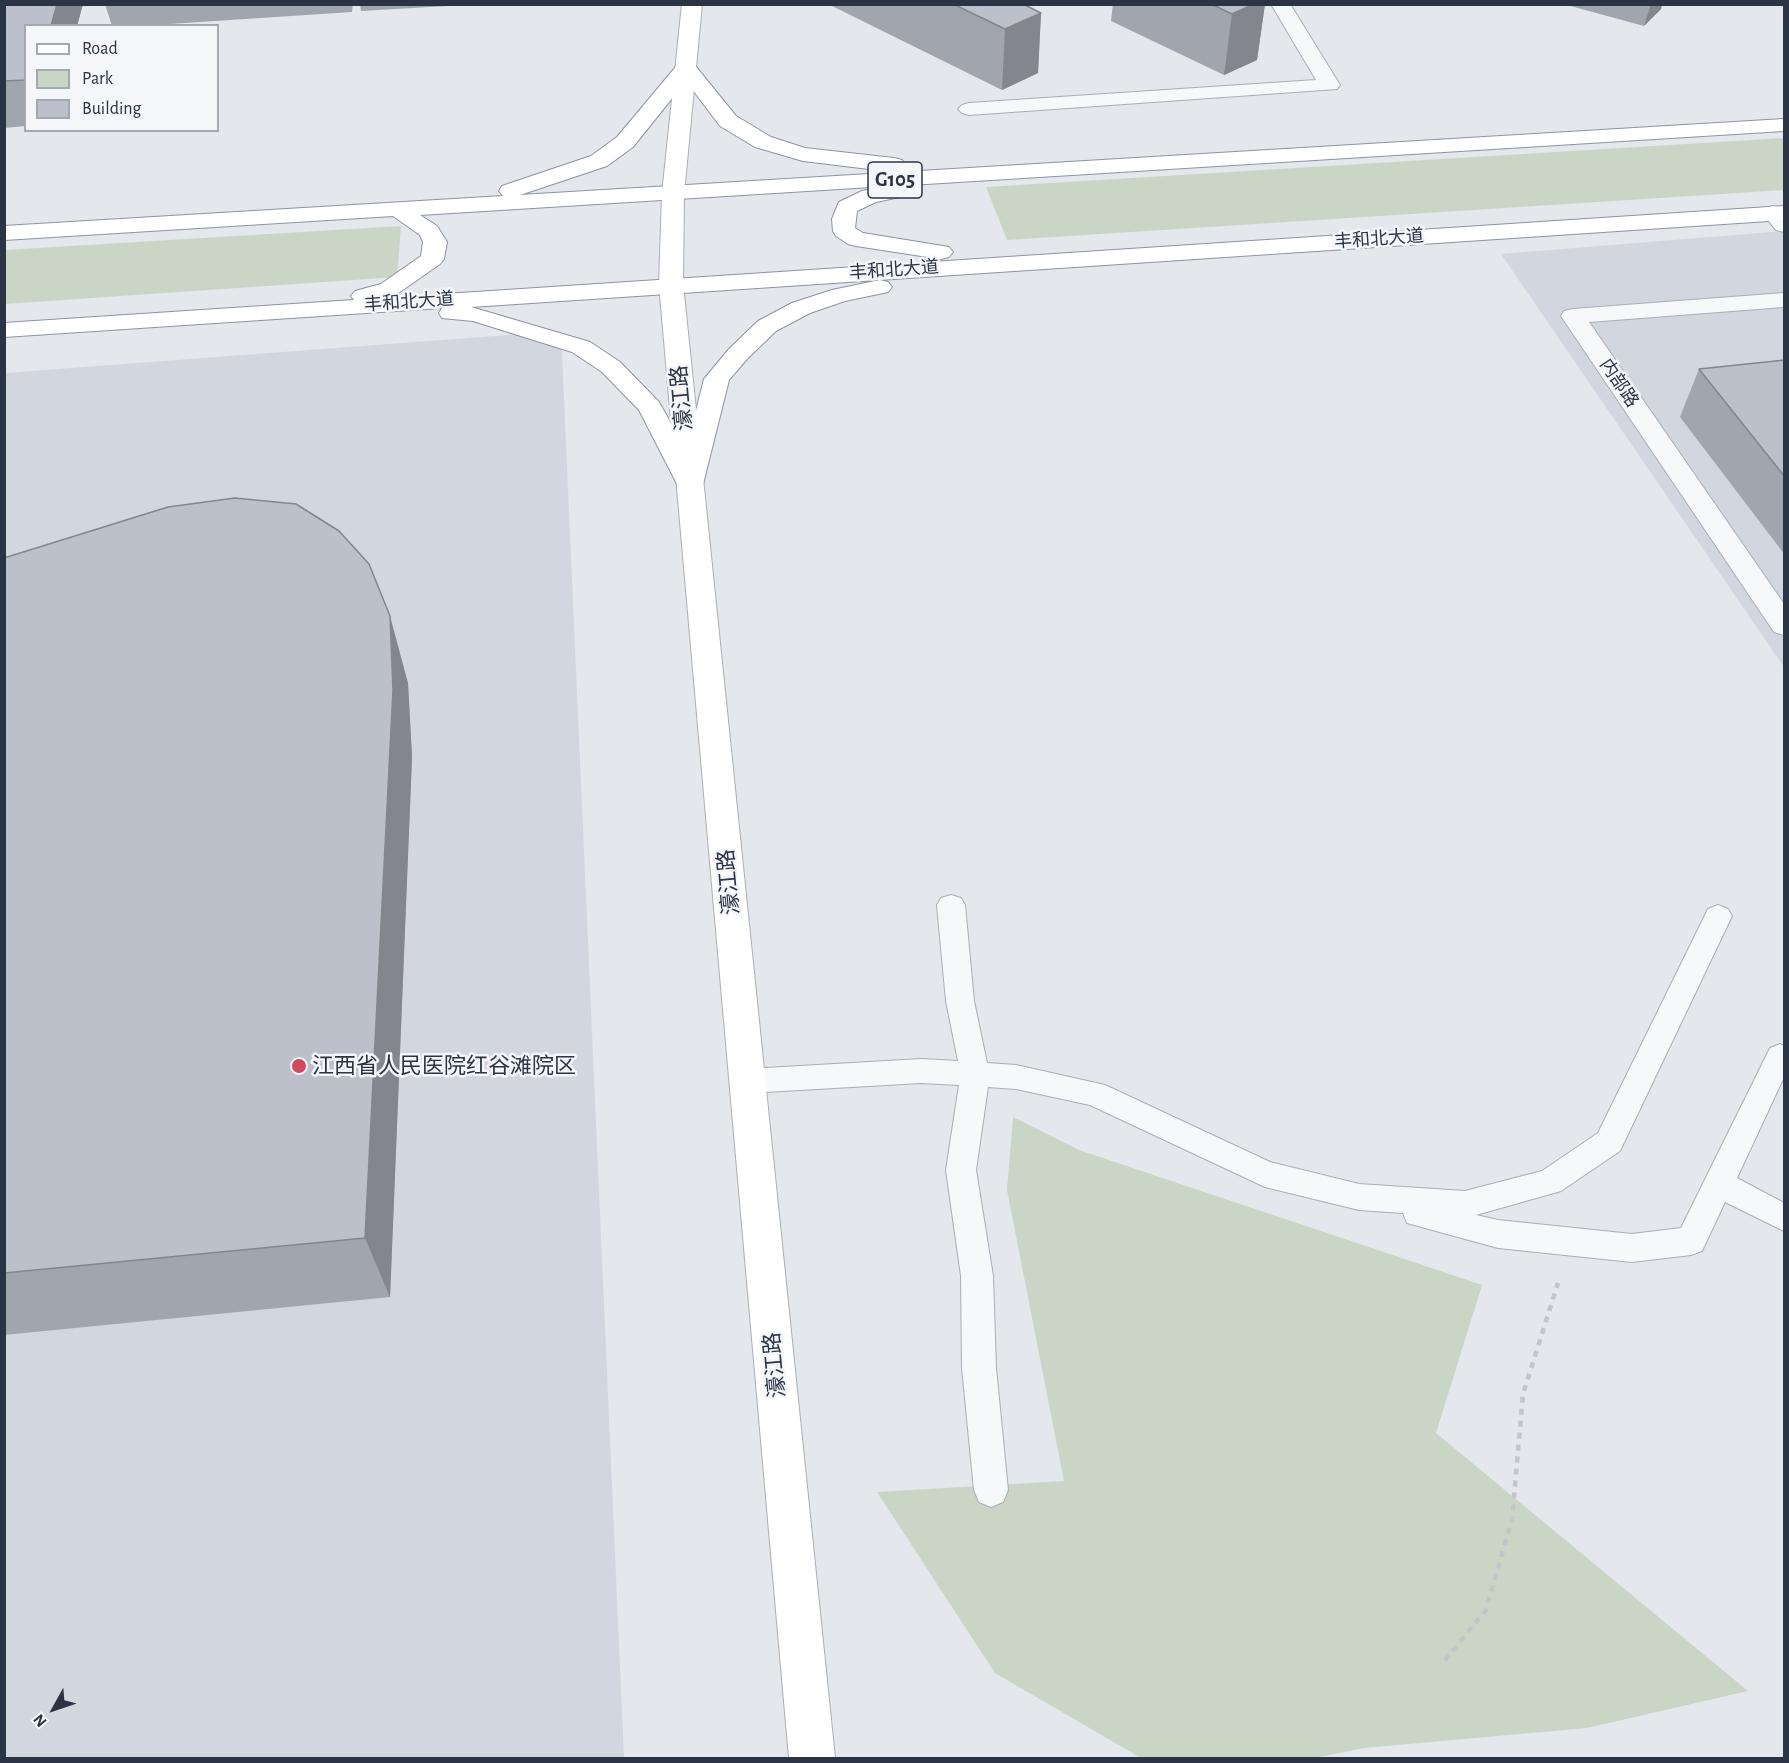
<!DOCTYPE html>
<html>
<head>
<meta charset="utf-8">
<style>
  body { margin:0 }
  #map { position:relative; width:1789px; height:1763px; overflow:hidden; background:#e4e7ec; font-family:"Alegreya Sans",sans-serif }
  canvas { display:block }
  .frame { position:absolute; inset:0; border:6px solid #2b3445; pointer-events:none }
  .legend { position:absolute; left:24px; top:24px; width:195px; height:108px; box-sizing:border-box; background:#f4f6f9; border:2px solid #a4a8b1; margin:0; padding:8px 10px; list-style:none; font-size:18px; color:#2b3445 }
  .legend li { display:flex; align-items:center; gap:12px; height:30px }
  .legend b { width:30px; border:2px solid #a4a8b1 }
  .north { position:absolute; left:24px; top:1679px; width:60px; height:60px; -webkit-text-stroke:4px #f4f6f9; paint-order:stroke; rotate:230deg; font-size:16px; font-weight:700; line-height:24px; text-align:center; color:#2b3445 }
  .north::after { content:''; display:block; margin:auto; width:21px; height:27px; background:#2b3445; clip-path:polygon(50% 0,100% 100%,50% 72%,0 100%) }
</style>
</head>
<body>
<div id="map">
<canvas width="1789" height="1763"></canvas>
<div class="frame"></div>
<ul class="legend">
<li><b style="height:8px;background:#fff"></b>Road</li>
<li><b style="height:16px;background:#c9d6c5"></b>Park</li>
<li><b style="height:16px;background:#bbc0ca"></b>Building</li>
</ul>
<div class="north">N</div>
</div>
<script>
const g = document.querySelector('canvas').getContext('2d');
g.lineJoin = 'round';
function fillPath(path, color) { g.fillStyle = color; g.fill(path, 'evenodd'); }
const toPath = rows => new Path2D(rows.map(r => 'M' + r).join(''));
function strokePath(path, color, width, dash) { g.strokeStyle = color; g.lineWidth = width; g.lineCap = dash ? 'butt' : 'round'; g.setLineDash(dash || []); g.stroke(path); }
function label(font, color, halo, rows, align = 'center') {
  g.font = font + ' "Alegreya Sans","Noto Sans SC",sans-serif'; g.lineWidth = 5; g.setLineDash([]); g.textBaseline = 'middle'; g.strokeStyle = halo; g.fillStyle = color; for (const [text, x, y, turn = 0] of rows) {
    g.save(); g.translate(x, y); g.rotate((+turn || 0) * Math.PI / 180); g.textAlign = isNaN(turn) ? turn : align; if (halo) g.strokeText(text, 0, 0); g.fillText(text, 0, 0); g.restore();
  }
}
fillPath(toPath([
  [1784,231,1784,667,1501,254],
  [561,331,624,1758,5,1758,5,373]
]), '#d2d6de');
fillPath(toPath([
  [1784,138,1784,190,1007,240,986,187],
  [401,226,397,277,5,304,5,250],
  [1013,1117,1079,1150,1482,1285,1436,1433,1748,1691,1587,1728,1364,1748,1315,1758,1141,1758,995,1673,877,1492,1064,1481,1007,1190]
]), '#c9d6c5');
const lane = toPath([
  [951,895,961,898,965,905,974,1001,987,1063,1016,1065,1105,1085,1270,1162,1359,1184,1465,1191,1542,1171,1598,1133,1708,909,1718,905,1728,909,1732,916,1620,1151,1561,1191,1476,1215,1498,1220,1632,1234,1681,1228,1770,1048,1780,1044,1784,1046,1784,1077,1737,1178,1784,1203,1784,1231,1725,1202,1702,1251,1691,1255,1632,1262,1498,1248,1407,1223,1403,1213,1359,1210,1265,1187,1090,1105,1016,1089,988,1087,976,1170,993,1276,996,1368,1008,1490,1003,1502,991,1507,979,1502,974,1490,962,1368,961,1276,946,1170,959,1085,921,1083,748,1093,738,1090,733,1081,738,1072,748,1069,921,1059,958,1061,946,1001,937,905,941,898,951,895]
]);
const street = toPath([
  [1271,4,1290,4,1340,85,1337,89,969,115,962,113,958,109,962,105,969,103,1316,80,1271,4],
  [1773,206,1781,208,1784,212,1784,232,1776,230,1762,213,1765,208,1773,206],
  [1784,293,1784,307,1589,322,1784,604,1784,635,1774,632,1561,316,1564,311,1573,309,1784,293]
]);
const secondary = toPath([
  [682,4,702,4,684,194,683,284,835,1758,789,1758,659,284,662,194,682,4]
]);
const highway = toPath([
  [686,61,693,63,736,116,771,137,805,148,894,158,902,160,905,165,902,170,894,172,803,161,755,147,720,126,686,81,633,147,607,166,520,195,1784,119,1784,131,894,186,900,187,903,192,900,197,876,202,857,211,855,228,863,233,949,247,953,252,949,257,941,259,856,246,848,244,836,236,833,231,832,219,839,202,862,191,888,186,420,215,437,226,447,242,444,259,440,264,397,294,384,298,1784,206,1784,220,471,307,590,342,620,362,659,402,686,450,704,379,729,349,758,321,792,303,832,290,880,280,888,282,892,287,888,292,845,301,810,313,776,331,747,359,729,380,703,484,700,490,690,492,680,490,677,484,639,410,602,372,572,352,473,321,442,318,439,313,442,308,4,337,4,323,354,300,351,296,355,291,381,284,421,256,423,242,420,235,393,216,4,240,4,226,503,196,499,191,502,186,591,156,617,137,679,63,686,61]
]);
strokePath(lane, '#a9aeb7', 2);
strokePath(street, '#a9aeb7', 2);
strokePath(secondary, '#a9aeb7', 2);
strokePath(highway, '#8b94a3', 2);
strokePath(toPath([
  [1445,1660,1486,1610,1512,1519,1523,1394,1558,1283]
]), '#c2c5cb', 4.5, [6, 6]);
fillPath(lane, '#f7f8fa');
fillPath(street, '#f7f8fa');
fillPath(secondary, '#fff');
fillPath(highway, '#fff');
fillPath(toPath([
  [4,4,83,4,77,26,26,26,26,126,4,128],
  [105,4,353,4,352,12,139,26,112,26],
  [360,4,482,4,361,11],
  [828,4,1023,4,1041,13,1038,73,1002,90],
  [1113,4,1265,4,1257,60,1224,75,1111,21],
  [1563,4,1662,4,1661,9,1644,26],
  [1785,360,1785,555,1680,417,1699,369],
  [4,558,408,683,412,757,390,1297,4,1335]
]), '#a1a5ae');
fillPath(toPath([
  [57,4,83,4,77,26,51,26],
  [1254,4,1265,4,1257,60,1224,75,1232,14],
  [1651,4,1662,4,1661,9,1644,26],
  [1041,13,1038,73,1002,90,1005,29],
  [390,616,408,683,412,757,390,1297,365,1238]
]), '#83868d');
const building = toPath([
  [4,4,57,4,51,26,26,26,26,80,4,81,4,4],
  [953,4,1023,4,1041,13,1005,29,953,4],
  [1211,4,1254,4,1232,14,1211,4],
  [1785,360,1785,477,1699,369,1785,360],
  [235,498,296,504,339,531,369,564,390,616,393,690,365,1238,4,1273,4,558,168,507,235,498]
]);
fillPath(building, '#bbc0ca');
strokePath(building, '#83868d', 1.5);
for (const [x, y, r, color] of [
  [299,1066,8,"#d1495b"]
]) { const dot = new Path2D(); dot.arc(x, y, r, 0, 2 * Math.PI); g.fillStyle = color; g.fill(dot); strokePath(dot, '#f4f6f9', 2); }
label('18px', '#2b3445', '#f4f6f9', [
  ["丰和北大道",1379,239,-4],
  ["丰和北大道",894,270,-4],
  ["丰和北大道",409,302,-4],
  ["内部路",1619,383,56]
]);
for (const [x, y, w] of [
  [895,180,54]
]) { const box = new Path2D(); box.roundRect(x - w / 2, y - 18, w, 36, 4.5); g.fillStyle = '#f4f6f9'; g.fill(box); strokePath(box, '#2b3445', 1.5); }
label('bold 21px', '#2b3445', null, [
  ["G105",895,180]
]);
label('22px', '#2b3445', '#f4f6f9', [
  ["濠江路",682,398,-95],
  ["濠江路",729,882,-95],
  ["濠江路",775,1365,-95]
]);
label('22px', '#2b3445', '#f4f6f9', [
  ["江西省人民医院红谷滩院区",312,1066]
], 'left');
</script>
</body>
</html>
